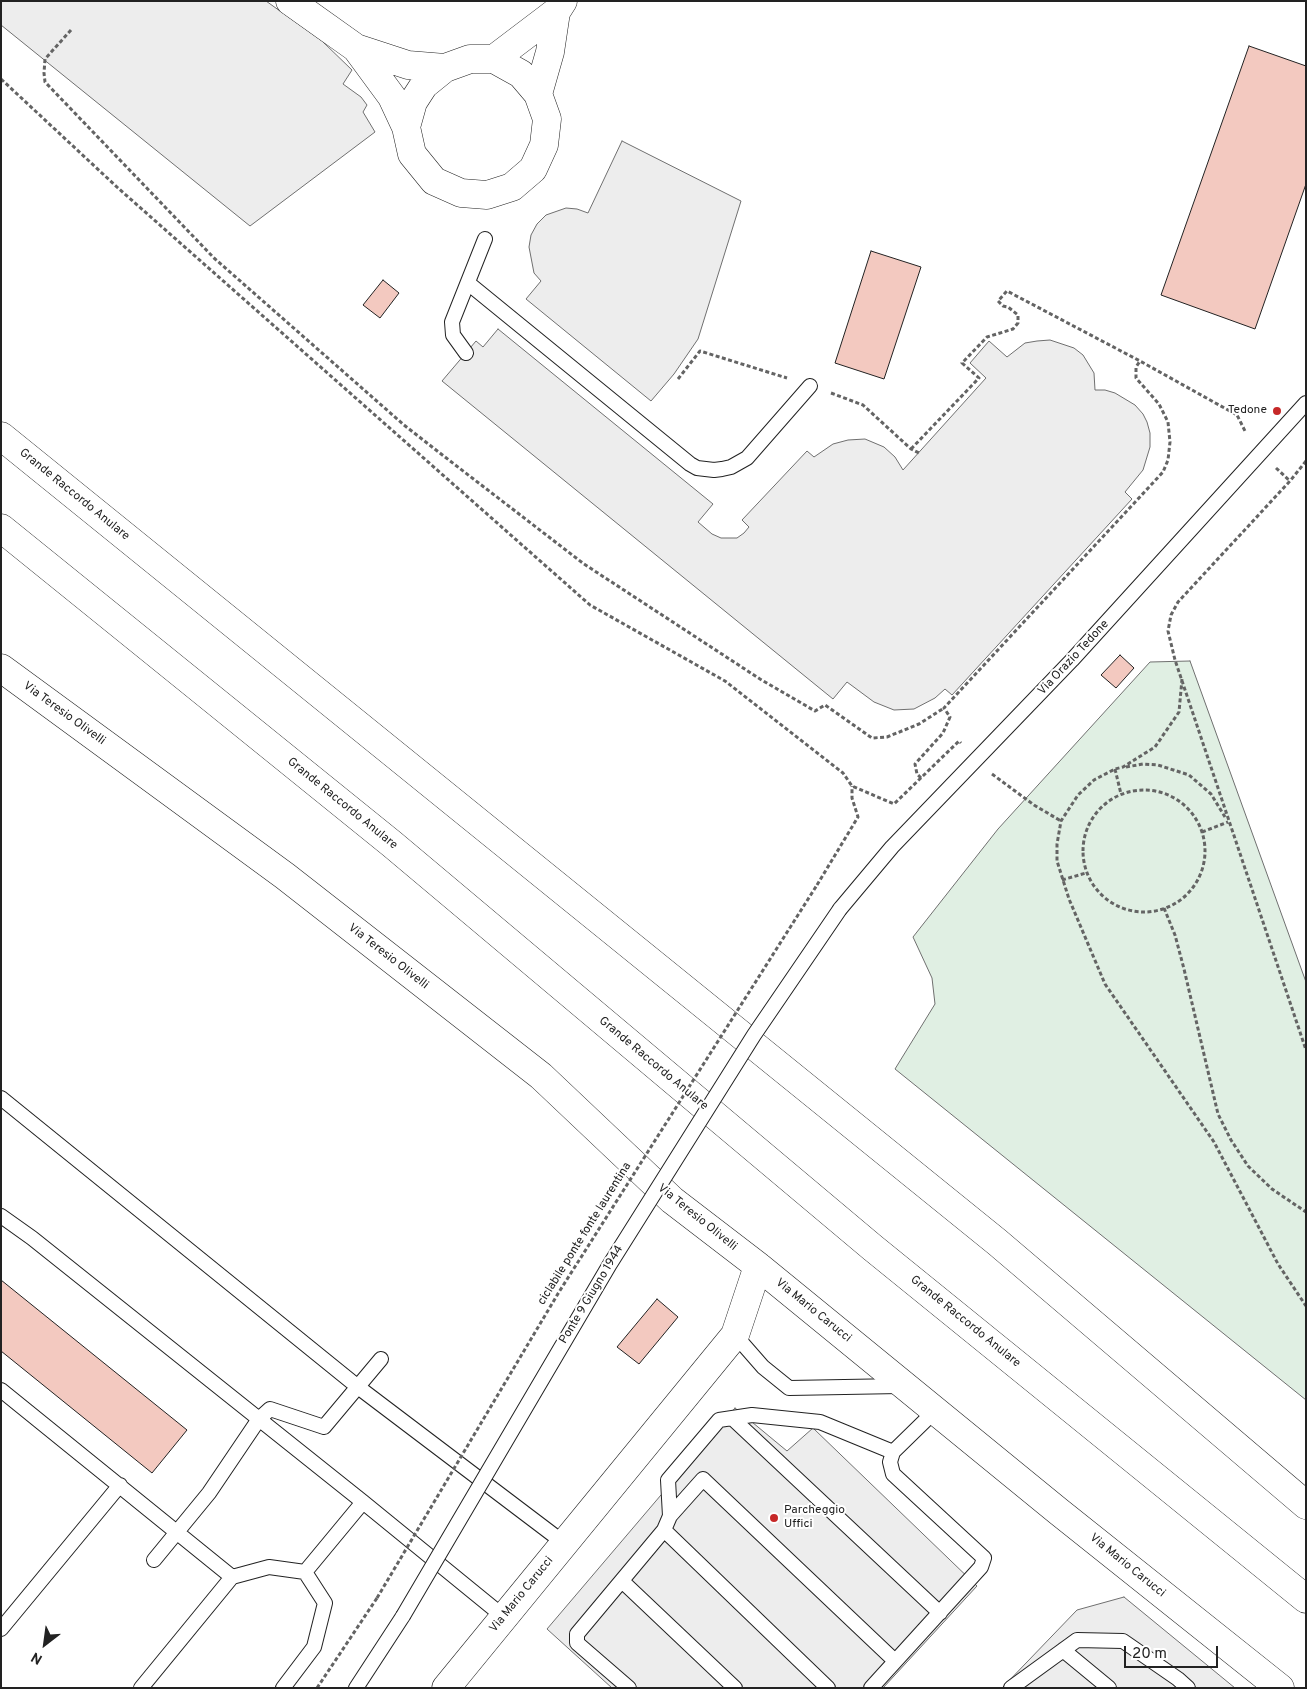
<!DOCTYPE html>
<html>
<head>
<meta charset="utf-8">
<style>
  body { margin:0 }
  #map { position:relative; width:1307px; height:1689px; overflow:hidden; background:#fff; font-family:Overpass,sans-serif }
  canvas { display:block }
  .frame { position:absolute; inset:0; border:2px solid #222; pointer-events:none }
  .north { position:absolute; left:20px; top:1619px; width:50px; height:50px; -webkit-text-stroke:4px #fff; paint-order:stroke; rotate:210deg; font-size:14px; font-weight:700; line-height:20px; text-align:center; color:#222 }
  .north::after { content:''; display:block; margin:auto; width:18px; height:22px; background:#222; clip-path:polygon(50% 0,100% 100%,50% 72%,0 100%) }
  .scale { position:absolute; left:1124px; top:1646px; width:94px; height:22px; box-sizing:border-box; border:2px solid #222; border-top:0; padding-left:6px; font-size:15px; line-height:18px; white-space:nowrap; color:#222; -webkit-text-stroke:4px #fff; paint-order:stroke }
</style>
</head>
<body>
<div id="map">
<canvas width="1307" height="1689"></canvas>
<div class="frame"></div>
<div class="north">N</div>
<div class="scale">20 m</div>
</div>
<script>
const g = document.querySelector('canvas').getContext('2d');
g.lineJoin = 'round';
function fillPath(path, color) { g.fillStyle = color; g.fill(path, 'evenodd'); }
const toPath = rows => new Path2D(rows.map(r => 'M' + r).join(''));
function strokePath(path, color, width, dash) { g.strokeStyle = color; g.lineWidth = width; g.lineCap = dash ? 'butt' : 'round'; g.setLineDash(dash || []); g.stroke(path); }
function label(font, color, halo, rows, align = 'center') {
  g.font = font + ' Overpass,sans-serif'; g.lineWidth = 4; g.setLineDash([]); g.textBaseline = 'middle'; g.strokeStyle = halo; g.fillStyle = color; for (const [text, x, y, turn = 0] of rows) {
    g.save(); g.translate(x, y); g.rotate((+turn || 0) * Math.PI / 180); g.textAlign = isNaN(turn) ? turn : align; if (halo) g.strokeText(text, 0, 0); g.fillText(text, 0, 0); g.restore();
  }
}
const green = toPath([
  [1190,661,1306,982,1306,1400,895,1069,935,1004,932,978,913,937,998,829,1150,662,1190,661]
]);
fillPath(green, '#e0efe3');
strokePath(green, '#6f6f6f', 1);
const parking = toPath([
  [1,1,266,1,322,41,352,70,343,84,361,97,367,105,363,112,375,132,250,226,1,25,1,1],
  [622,141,741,201,698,339,674,374,651,401,526,299,541,281,534,273,529,247,531,235,537,224,546,215,566,208,577,209,588,213,622,141],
  [498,329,713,504,698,522,712,534,721,538,737,538,744,533,749,527,742,520,807,451,814,457,833,444,848,440,865,439,884,447,895,457,903,470,986,378,970,363,989,341,1007,357,1025,343,1037,341,1050,340,1074,348,1083,355,1094,373,1095,390,1105,390,1115,393,1135,405,1143,414,1147,422,1150,433,1150,447,1143,470,1125,492,1132,499,952,695,945,689,935,698,914,709,894,710,874,702,847,682,833,699,442,381,476,341,483,347,498,329],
  [735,1408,787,1451,813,1428,977,1586,883,1688,612,1688,547,1629,735,1408],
  [1124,1597,1235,1688,1002,1688,1077,1610,1124,1597]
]);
fillPath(parking, '#ededed');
strokePath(parking, '#6f6f6f', 1);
const building = toPath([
  [1249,46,1306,66,1306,184,1255,329,1161,295,1249,46],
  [871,251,921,267,884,379,835,363,871,251],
  [383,280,399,293,380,318,363,305,383,280],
  [1120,655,1134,668,1116,688,1101,675,1120,655],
  [1,1280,187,1430,152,1473,1,1351,1,1280],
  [657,1299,678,1317,639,1364,617,1347,657,1299]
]);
fillPath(building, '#f3c9c0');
strokePath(building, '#222', 1);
const lane = toPath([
  [468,283,690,464,697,468,714,470,722,469,731,467,747,458,810,386],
  [466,353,453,335,452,322,485,239],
  [840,909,892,847,1072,660,1306,403],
  [1,1098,358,1387,564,1543],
  [1,1216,32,1238,363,1502,504,1617],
  [735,1335,763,1367,789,1388,900,1386],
  [1,1390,232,1577,269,1567,305,1572,325,1603,314,1647,283,1688],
  [732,1418,940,1613],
  [670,1516,703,1479,895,1661],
  [664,1530,828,1688],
  [154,1560,209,1493,259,1419,270,1409,324,1427,381,1359],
  [305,1572,363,1502],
  [622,1581,735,1688],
  [1,1629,120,1485],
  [1063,1650,1109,1688],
  [141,1688,232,1577],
  [356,1688,403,1616],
  [629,1688,577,1643,577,1634,664,1530,670,1516,668,1480,719,1420,752,1415,820,1422,893,1452],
  [871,1688,981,1567,984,1558,893,1474,890,1462,893,1452,936,1410],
  [1011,1688,1077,1640,1123,1641,1178,1679,1188,1688]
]);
const street = toPath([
  [290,1,356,48,392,97,406,127],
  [356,48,408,65,445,68],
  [470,59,494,59,521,74,538,94,547,119,544,145,533,169,512,187,487,195,461,193,434,181,412,154,406,127,413,102,424,85,445,68,470,59],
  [494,59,556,12,563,1],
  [538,94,550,52,556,12],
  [1,668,285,876,541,1076,672,1200,758,1266,1058,1511,1280,1688],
  [446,1688,735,1335,758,1266]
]);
const highway = toPath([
  [1,436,997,1242,1306,1505],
  [1,528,392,844,873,1248,1306,1599]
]);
strokePath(lane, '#222', 16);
strokePath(street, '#222', 29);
strokePath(highway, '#222', 29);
strokePath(toPath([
  [71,30,45,59,44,73,45,82,214,258,404,425,454,464,584,564,760,679,815,711,825,705,872,738,887,737,919,724,944,708],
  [1,79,118,188,590,605,725,681,843,773,852,786,894,804,959,741,961,743],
  [678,379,700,351,787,378],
  [831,393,863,405,911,449,921,454],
  [911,449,979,378,962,363,987,337,1013,329,1018,323,1018,315,1008,307,1003,306,998,301,1007,291,1140,361,1237,415,1246,433],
  [1306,461,1290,481,1178,602,1171,615,1168,631,1175,660,1306,1050],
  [1276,468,1290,481],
  [1182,679,1179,712,1155,747,1123,767,1115,769,1094,780,1078,795,1061,821,1057,844,1057,861,1069,899,1105,984,1214,1142,1278,1264,1306,1306],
  [1126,767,1143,764,1158,765,1189,775,1211,794,1225,817],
  [1115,769,1121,794],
  [992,774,1034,805,1061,821],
  [921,778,917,774,915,764,943,733,950,717,944,708,1163,472,1168,460,1170,442,1168,422,1159,404,1136,378,1136,367,1140,361],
  '1083 851a61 61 0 1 1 122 0a61 61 0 1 1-122 0Z',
  [1202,832,1228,822],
  [1062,880,1086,873],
  [817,885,858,817,852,798,852,786],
  [1164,908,1175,935,1184,969,1218,1114,1231,1140,1248,1166,1272,1189,1306,1212],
  [317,1688,377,1598]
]), '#646464', 3, [4, 2.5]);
strokePath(lane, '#fff', 14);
strokePath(street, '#fff', 28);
strokePath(highway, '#fff', 28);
const laneBridge = toPath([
  [403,1616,610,1264,754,1035,840,909]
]);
strokePath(laneBridge, '#222', 16, []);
strokePath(toPath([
  [377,1598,559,1292,817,885]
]), '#646464', 3, [4, 2.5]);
strokePath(laneBridge, '#fff', 14);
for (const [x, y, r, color] of [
  [1277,411,5,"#c62828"],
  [774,1518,5,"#c62828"]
]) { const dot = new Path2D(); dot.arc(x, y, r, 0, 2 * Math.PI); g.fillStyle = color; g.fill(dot); strokePath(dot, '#fff', 2); }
label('12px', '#222', '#fff', [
  ["Tedone",1267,411],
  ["Parcheggio",784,1511,"left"],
  ["Uffici",784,1525,"left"]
], 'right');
label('12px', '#222', '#fff', [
  ["Grande Raccordo Anulare",74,495,39],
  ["Via Orazio Tedone",1074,658,-47],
  ["Via Teresio Olivelli",64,714,36],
  ["Grande Raccordo Anulare",342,804,39],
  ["Via Teresio Olivelli",388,957,38],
  ["Grande Raccordo Anulare",653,1064,40],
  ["Via Teresio Olivelli",697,1218,39],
  ["ciclabile ponte fonte laurentina",585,1234,-58],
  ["Ponte 9 Giugno 1944",592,1295,-59],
  ["Via Mario Carucci",813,1311,39],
  ["Grande Raccordo Anulare",965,1322,39],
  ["Via Mario Carucci",1127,1566,39],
  ["Via Mario Carucci",522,1595,-51]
]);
</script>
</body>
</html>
